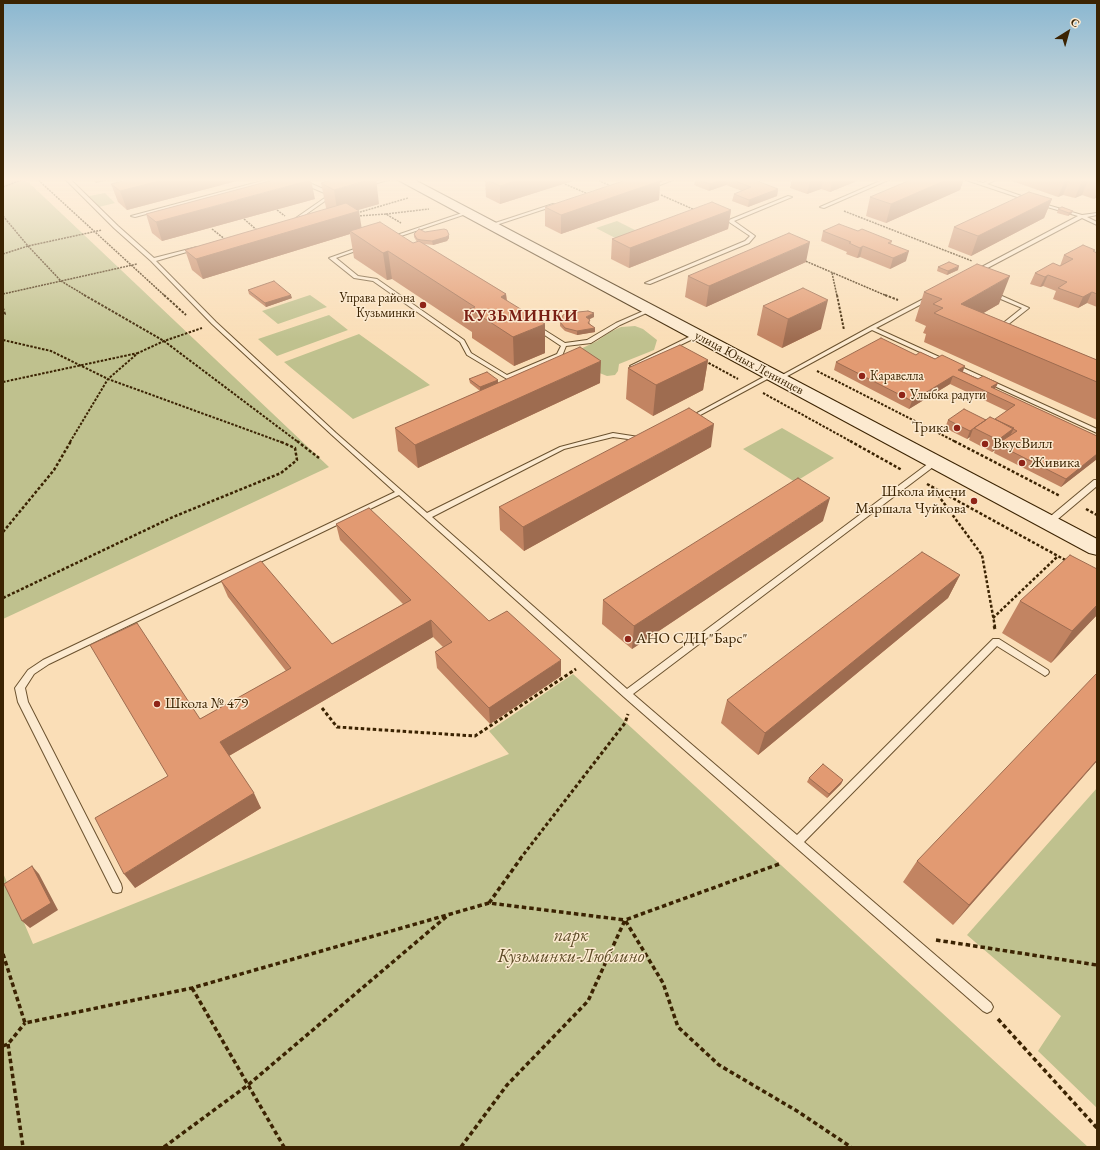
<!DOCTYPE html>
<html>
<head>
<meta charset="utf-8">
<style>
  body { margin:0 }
  #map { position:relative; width:1100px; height:1150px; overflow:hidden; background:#fadeb7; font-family:"EB Garamond",serif }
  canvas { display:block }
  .frame { position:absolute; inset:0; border:4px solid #3b2302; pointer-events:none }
  .north { position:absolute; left:1048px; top:12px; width:40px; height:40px; -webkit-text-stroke:3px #fcead0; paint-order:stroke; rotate:37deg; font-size:11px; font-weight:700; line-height:16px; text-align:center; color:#3b2302 }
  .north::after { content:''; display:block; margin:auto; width:14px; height:18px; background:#3b2302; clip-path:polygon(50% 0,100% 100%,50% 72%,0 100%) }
</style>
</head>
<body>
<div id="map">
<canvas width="1100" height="1150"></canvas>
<div class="frame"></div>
<div class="north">С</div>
</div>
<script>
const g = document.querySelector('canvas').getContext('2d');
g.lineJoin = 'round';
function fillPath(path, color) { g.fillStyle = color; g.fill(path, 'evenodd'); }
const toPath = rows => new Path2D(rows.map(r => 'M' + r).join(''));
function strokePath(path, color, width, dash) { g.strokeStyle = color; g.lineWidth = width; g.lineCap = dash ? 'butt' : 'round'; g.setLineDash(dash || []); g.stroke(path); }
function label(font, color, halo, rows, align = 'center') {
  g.font = font + ' "EB Garamond",serif'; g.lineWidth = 3; g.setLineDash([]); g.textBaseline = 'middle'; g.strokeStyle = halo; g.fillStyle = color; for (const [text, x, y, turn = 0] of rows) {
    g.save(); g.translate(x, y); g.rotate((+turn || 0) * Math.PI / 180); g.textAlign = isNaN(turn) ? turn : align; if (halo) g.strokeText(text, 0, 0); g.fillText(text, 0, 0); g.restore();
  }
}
fillPath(toPath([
  [3,178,24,178,329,467,3,619],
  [105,193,115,203,99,207,89,196],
  [617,221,639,232,619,240,596,228],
  [310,295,327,307,278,324,262,311],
  [329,315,348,330,277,356,258,339],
  [635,326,643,329,657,340,654,350,619,364,618,371,615,375,607,376,562,358,597,341,610,332,621,327],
  [359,334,430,385,353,419,284,362],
  [782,428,834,458,795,482,743,449],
  [573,674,1088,1147,3,1147,3,873,33,944,509,754,489,731],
  [1097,788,1097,1108,1038,1051,1061,1016,967,935]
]), '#bfc18e');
const service = toPath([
  [64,178,69,178,118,226,154,258,197,247,197,249,156,261,216,322,336,433,427,513,560,447,613,433,645,438,645,440,643,441,613,437,564,449,432,517,627,689,933,460,937,460,938,462,937,464,633,694,797,835,993,639,999,639,1048,670,1049,672,1048,674,1045,676,1042,674,997,646,804,842,991,1003,993,1007,991,1011,987,1013,983,1011,624,697,399,495,49,664,34,674,25,688,28,702,121,884,122,888,121,892,117,893,113,892,18,702,15,688,28,670,43,660,395,492,332,435,212,324,151,261,114,228,64,178],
  [273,178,281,178,135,217,131,216,273,178],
  [387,178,395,178,367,186,365,185,387,178],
  [671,178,678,178,652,188,648,187,671,178],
  [887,178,893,178,824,208,820,207,887,178],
  [960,178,967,178,983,183,994,178,1000,178,987,184,1030,199,1026,200,960,178],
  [301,181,305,181,335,194,295,222,293,222,293,220,329,195,301,183,301,181],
  [788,196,792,197,734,221,755,236,749,243,650,284,645,283,745,241,750,236,729,222,729,220,788,196],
  [1037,202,1082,215,1097,213,1097,215,1087,217,1097,222,1097,225,1082,218,978,273,974,273,974,271,1078,216,1037,204,1037,202],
  [553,204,557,205,493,226,489,225,553,204],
  [465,212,469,213,392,239,388,238,465,212],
  [360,247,364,248,336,258,358,276,377,279,464,340,471,353,507,375,557,354,561,346,534,328,534,326,538,326,565,343,587,340,616,323,648,309,653,310,620,325,591,343,566,346,562,356,507,379,467,355,460,342,373,281,354,278,329,258,360,247],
  [989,292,993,292,1029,308,1001,330,997,330,997,328,1022,308,989,294,989,292],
  [931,295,933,296,933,298,876,328,1097,429,1097,433,872,330,780,380,776,380,775,379,870,327,931,295],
  [697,333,700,335,699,336,635,367,633,368,630,366,697,333],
  [771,373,774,375,773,376,691,420,687,420,686,419,771,373],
  [1094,480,1097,480,1097,486,1052,524,1046,524,1045,522,1046,520,1094,480]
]);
const secondary = toPath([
  [396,178,411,178,1097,539,1097,555,1089,553,398,180,396,178]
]);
strokePath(service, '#6b522f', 2);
strokePath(secondary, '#3b2302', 2);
strokePath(toPath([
  [36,178,165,296],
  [593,178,613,187],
  [619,178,627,182],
  [565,184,588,194],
  [3,187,26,178],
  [661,195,695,210],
  [277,210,285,216],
  [844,211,972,261],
  [357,213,408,198],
  [386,214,429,209],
  [3,216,28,246,61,281,86,296],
  [357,216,386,214,401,223],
  [244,219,258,231],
  [212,229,226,240],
  [3,254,28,246,102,230],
  [803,260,887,296],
  [832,273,837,296],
  [3,294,137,264]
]), '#3b2302', 1.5, [2, 1]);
strokePath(toPath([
  [84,295,164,341,298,442],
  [164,295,186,315],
  [837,295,844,330],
  [885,295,898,300],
  [3,308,5,314,3,315],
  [3,340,51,351,108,379,281,442],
  [705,361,738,379],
  [817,371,956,442],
  [3,382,138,353],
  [763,393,852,442],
  [70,442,108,379,138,353,164,341,202,328]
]), '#3b2302', 2, [2.5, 1.5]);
strokePath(toPath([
  [297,441,319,458],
  [850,441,902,470],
  [954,441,1060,496],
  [927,484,1067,561],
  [932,487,982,555,995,627],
  [1086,509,1097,515],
  [3,532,54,470,71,441],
  [3,598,173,517,281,473,297,460,295,448,279,441],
  [993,618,1058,556]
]), '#3b2302', 2.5, [3, 2]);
strokePath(toPath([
  [994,626,995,629],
  [322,708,337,727,475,736,576,669],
  [520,859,625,723,628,714]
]), '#3b2302', 3, [3.5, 2.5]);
strokePath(toPath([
  [779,864,625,920,663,983,678,1027,719,1065,797,1111,851,1147],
  [489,903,521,858],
  [936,940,1097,965],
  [3,954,25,1023,192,988,489,903,625,920,588,1001,507,1085,461,1147],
  [192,988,284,1147],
  [998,1019,1097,1128],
  [8,1044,23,1147],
  [3,1046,8,1044,25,1023],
  [164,1147,248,1085,447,916]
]), '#3b2302', 3.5, [4.5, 3]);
fillPath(service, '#fcead0');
fillPath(secondary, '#fcead0');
fillPath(toPath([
  [91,178,115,178,96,183],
  [134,178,248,178,127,210,118,202,111,184],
  [448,178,464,178,454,181],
  [487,178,582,178,500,204,486,197,485,179],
  [697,178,750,178,778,189,777,196,748,207,732,201,734,194,742,191,726,185,709,191,694,185,695,179],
  [792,178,864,178,830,192,821,189,807,194,790,188],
  [915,178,964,178,960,190,886,223,866,216,870,197],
  [1003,178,1097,178,1097,197,1094,199,1082,195,1075,198,1063,195,1058,197],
  [660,181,659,200,561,234,545,226,545,207],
  [321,183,379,204,357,210,361,228,413,243,417,242,414,237,414,234,425,232,449,238,447,241,433,245,424,244,506,294,507,300,545,353,514,366,472,338,472,332,392,279,387,280,354,258,350,234,203,279,192,270,185,250,327,209,326,208],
  [315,199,162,241,152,233,146,214],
  [1052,199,1044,218,971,256,948,247,954,227],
  [1058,209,1073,211,1071,214,1068,216,1057,213],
  [731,210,728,229,629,268,611,259,612,239],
  [823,231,858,231,892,241,891,244,906,261,890,269,860,257,857,258,846,254,847,252,821,241],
  [1094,252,1097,253,1097,307,1087,303,1078,308,1053,299,1056,291,1043,286,1040,287,1030,284,1035,273,1060,266,1064,255],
  [806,262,706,307,685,297,688,276],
  [938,267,958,270,947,275,937,271],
  [248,290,292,298,266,307,249,294],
  [924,292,999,304,983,313,1097,360,1097,420,924,342,926,334,923,333,926,326,915,321],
  [763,306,821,329,782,348,757,335],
  [594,317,589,319,590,324,595,328,595,332,577,335,565,331,560,326,560,322],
  [916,355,935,359,978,379,998,383,995,389,1097,436,1097,459,1061,487,994,453,995,450,992,452,969,440,970,437,967,439,945,428,948,420,995,419,1007,411,950,384,909,409,834,370,836,362],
  [708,360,703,390,653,416,626,399,628,368],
  [469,379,498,380,498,383,600,383,418,468,398,451,395,428,480,391,470,383],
  [711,447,524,551,500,530,499,507],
  [823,521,632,649,602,624,603,600],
  [336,524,489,621,561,676,490,724,437,668,435,652,443,647,433,637,229,756,261,808,135,888,200,719,286,671,228,597,221,581,332,644,403,604,340,540],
  [960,575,948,598,758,755,721,723,727,700],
  [1020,601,1097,605,1097,615,1051,663,1002,633],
  [1097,761,953,925,903,882,917,861],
  [809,778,843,780,841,784,827,798,807,782]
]), '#c28462');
fillPath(toPath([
  [95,178,115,178,96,183],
  [171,178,248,178,127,210,120,191],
  [376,178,379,204,338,216,334,190],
  [454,178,464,178,454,181],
  [524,178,582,178,500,204,500,186],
  [727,178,726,185,709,191,710,184],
  [811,178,823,178,821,189,807,194],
  [833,178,864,178,830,192],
  [951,178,964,178,960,190,886,223,891,204],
  [1066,178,1070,178,1063,195,1058,197],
  [1083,178,1089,178,1082,195,1075,198],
  [311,180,315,199,162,241,156,222],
  [660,181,659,200,561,234,561,215],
  [778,189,777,196,748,207,749,200],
  [1097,192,1097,197,1094,199],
  [1052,199,1044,218,971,256,978,236],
  [731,210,728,229,629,268,630,248],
  [359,211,362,230,350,231,350,234,203,279,196,259],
  [1073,211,1071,214,1068,216,1069,213],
  [449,235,449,238,447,241,433,245,432,241],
  [810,242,806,262,706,307,709,286],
  [863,246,860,257,857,258,860,248],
  [388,251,392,279,387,280,383,253],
  [909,251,906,261,890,269,893,258],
  [959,266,958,270,947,275,948,271],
  [1048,275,1043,286,1040,287,1045,277],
  [1010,276,999,304,963,325,961,304],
  [1092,292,1087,303,1078,308,1083,297],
  [506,294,508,323,501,297],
  [291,295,292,298,266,307,265,303],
  [828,300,821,329,782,348,788,319],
  [594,313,594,317,586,321,586,317],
  [545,324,545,353,514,366,513,337],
  [595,328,595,332,577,335,577,331],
  [708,360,703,390,653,416,656,385],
  [601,361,600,383,418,468,415,445],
  [965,366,962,374,958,370],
  [953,376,950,384,909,409,912,401],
  [498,380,498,384,480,391,480,387],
  [998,383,994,390,991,387],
  [714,424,711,447,524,551,523,527],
  [1014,428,1008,440,997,444,995,450,992,452,998,440],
  [973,429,970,437,967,439,970,431],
  [1097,454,1097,459,1061,487,1066,479],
  [830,498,823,521,632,649,634,626],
  [960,575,948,598,758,755,765,733],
  [1097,605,1097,615,1051,663,1072,631],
  [431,620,433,637,227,757,220,742],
  [561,660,561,676,490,724,489,708],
  [1097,760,1097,761,953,925,969,905],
  [843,780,841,784,827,798,829,794],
  [254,793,261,808,135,888,124,874],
  [32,866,39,874,58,910,30,928,22,921]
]), '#9e6c50');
const building = toPath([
  [134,178,171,178,120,191,111,184,134,178],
  [281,178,308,178,311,180,156,222,146,214,281,178],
  [338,178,375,178,334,190,321,183,338,178],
  [487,178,524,178,500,186,485,179,487,178],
  [632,178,654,178,660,181,561,215,545,207,632,178],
  [697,178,726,178,710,184,695,179,697,178],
  [727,178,750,178,778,189,749,200,734,194,751,187,727,178],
  [915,178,951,178,891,204,870,197,915,178],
  [1029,192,1052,199,978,236,954,227,1029,192],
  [712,202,731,210,630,248,612,239,712,202],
  [346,203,359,211,196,259,185,250,346,203],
  [1062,207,1073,211,1069,213,1058,209,1062,207],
  [380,222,413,243,419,241,506,294,501,297,545,324,513,337,470,309,475,307,388,251,383,253,350,231,380,222],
  [839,224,858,231,862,229,892,241,888,243,909,251,893,258,863,246,860,248,849,243,851,242,823,231,839,224],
  [419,229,425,232,444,229,447,230,449,235,446,237,432,241,421,240,417,239,414,234,419,229],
  [789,233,810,242,709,286,688,276,789,233],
  [1083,245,1095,250,1093,251,1097,253,1097,294,1092,292,1083,297,1058,288,1067,282,1048,275,1045,277,1035,273,1053,263,1060,266,1073,259,1064,255,1083,245],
  [949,262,959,266,948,271,938,267,949,262],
  [977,264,1010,276,961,304,1097,360,1097,382,934,313,943,308,933,304,942,299,924,292,977,264],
  [274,281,291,295,265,303,248,290,274,281],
  [803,288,828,300,788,319,763,306,803,288],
  [588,311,594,313,586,317,590,320,588,323,595,328,577,331,565,328,560,322,563,315,568,313,588,311],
  [881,338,916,355,920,352,935,359,942,355,965,366,958,370,978,379,983,376,998,383,991,387,1097,436,1097,454,1066,479,997,444,1017,431,995,419,1015,405,953,376,912,401,836,362,881,338],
  [680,345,708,360,656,385,628,368,680,345],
  [580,347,601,361,415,445,395,428,580,347],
  [487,372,498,380,480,387,469,379,487,372],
  [689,408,714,424,523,527,499,507,689,408],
  [964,409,986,420,974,428,970,431,948,420,964,409],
  [990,417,1014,428,998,440,974,428,990,417],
  [798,478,830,498,634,626,603,600,798,478],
  [369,508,489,621,507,611,561,660,489,708,435,652,452,642,431,620,220,742,254,793,124,874,95,818,168,776,90,645,137,623,200,719,291,668,221,581,261,561,332,644,411,600,336,524,369,508],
  [922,552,960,575,765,733,727,700,922,552],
  [1070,555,1097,569,1097,605,1072,631,1020,601,1070,555],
  [1097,673,1097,760,969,905,917,861,1097,673],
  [823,764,843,780,829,794,809,778,823,764],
  [32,866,51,903,22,921,4,884,32,866]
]);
fillPath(building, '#e29a72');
strokePath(building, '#9e6c50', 1);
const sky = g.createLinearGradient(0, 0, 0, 339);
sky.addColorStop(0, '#8ab7d1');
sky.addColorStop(0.53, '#fdf0df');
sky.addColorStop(1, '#fdf0df00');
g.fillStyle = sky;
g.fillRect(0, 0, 1100, 339);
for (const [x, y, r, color] of [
  [423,305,4,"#8f2418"],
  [862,376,4,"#8f2418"],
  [902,395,4,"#8f2418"],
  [957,428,4,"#8f2418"],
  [985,444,4,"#8f2418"],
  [1022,463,4,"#8f2418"],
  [974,501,4,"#8f2418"],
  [628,639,4,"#8f2418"],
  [157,704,4,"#8f2418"]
]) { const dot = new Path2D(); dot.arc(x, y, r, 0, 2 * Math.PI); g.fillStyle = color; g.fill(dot); strokePath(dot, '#fcead0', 1.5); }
label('13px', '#3b2302', '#fcead0', [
  ["Управа района",415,298,"right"],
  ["Кузьминки",415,313,"right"],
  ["Каравелла",870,376],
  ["Улыбка радуги",910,395]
], 'left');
label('13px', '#3b2302', '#fcead0', [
  ["улица Юных Ленинцев",749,363,28]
]);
label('15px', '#3b2302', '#fcead0', [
  ["Трика",949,428,"right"],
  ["ВкусВилл",993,444],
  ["Живика",1030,463],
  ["Школа имени",966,492,"right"],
  ["Маршала Чуйкова",966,509,"right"],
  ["АНО СДЦ \"Барс\"",636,639],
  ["Школа № 479",165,704]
], 'left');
g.letterSpacing = '1px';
label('bold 16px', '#7a1f14', '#fcead0', [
  ["КУЗЬМИНКИ",521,317]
]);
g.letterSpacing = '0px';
label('italic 18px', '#5c4a25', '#fcead0', [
  ["парк",571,936],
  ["Кузьминки-Люблино",571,957]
]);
</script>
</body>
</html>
